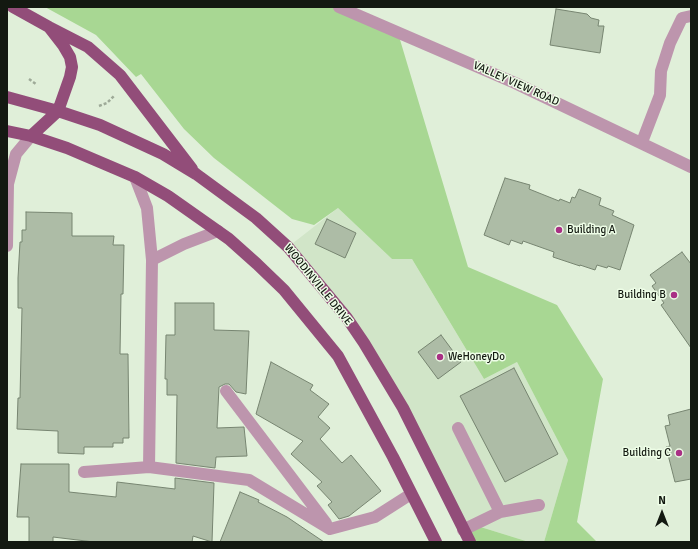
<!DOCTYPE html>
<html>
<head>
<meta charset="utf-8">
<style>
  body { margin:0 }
  #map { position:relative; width:698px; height:549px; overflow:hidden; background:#e0efd9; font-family:Signika,sans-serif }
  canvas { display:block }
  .frame { position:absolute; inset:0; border:8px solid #131911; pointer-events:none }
  .north { position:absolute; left:642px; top:493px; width:40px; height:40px; -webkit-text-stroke:3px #edfde6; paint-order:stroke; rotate:0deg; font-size:11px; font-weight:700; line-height:16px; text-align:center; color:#131911 }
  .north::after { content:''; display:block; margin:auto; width:14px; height:18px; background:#131911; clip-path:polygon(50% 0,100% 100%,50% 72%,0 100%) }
</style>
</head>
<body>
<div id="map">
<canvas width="698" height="549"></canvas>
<div class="frame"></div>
<div class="north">N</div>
</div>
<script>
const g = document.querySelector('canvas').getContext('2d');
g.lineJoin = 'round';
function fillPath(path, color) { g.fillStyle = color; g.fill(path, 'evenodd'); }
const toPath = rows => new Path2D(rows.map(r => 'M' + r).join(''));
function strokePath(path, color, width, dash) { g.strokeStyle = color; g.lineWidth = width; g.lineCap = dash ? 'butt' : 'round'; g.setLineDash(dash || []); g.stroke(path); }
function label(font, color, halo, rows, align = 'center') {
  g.font = font + ' Signika,sans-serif'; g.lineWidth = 3; g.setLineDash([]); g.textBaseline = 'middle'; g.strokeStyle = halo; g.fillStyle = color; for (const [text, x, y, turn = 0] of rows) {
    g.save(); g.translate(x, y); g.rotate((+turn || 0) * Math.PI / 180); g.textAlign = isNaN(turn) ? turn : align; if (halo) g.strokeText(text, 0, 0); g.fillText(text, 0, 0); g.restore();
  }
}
fillPath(toPath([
  [338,208,392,259,412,259,484,379,517,362,568,460,544,542,529,542,458,520,364,343,288,247]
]), '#d1e5c8');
fillPath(toPath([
  [45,7,332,7,398,33,468,267,557,305,603,379,577,522,597,542,544,542,568,460,517,362,484,379,412,259,392,259,338,208,314,225,292,219,214,158,184,129,141,74,136,77,96,35],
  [458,520,529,542,470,542]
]), '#a8d793');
const building = toPath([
  [556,9,587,14,591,18,599,20,598,26,604,26,600,53,550,45,556,9],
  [505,178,530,185,529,189,559,201,560,199,570,203,572,197,575,198,579,189,601,198,599,205,614,211,612,215,634,225,620,270,608,266,607,268,597,265,595,270,580,265,580,266,553,257,554,252,523,241,522,244,511,240,509,245,484,235,505,178],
  [26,212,72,213,72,236,114,236,113,245,124,245,123,294,121,294,120,354,128,354,129,438,123,438,123,443,113,443,113,447,84,447,84,454,58,453,58,431,17,429,18,398,20,398,22,308,18,308,18,278,20,242,22,242,22,230,26,230,26,212],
  [327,219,356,233,345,258,315,244,327,219],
  [682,252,691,264,691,348,661,305,664,303,652,286,656,283,650,275,682,252],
  [175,303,214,303,214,330,249,331,246,394,236,392,229,384,225,384,219,387,217,428,244,427,247,456,216,457,215,468,176,463,177,395,167,395,167,379,165,379,166,335,175,335,175,303],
  [441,335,461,362,438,379,418,352,441,335],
  [271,362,313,385,310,390,329,404,318,417,330,428,320,439,342,463,351,455,381,491,349,516,339,519,328,505,332,502,317,486,322,482,291,454,303,441,256,414,271,362],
  [514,368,558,454,505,482,460,396,514,368],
  [691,409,691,479,675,482,666,447,670,446,665,426,670,425,668,415,691,409],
  [21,464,69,464,69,492,116,497,117,482,175,489,175,478,214,483,212,542,193,536,192,542,94,542,53,537,53,542,29,542,29,517,17,517,21,464],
  [240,492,259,500,258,502,287,517,324,542,220,542,240,492]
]);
fillPath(building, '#adbca6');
strokePath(building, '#778571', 1);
strokePath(toPath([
  [29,79,36,84],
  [99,106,107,103,115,95]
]), '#9eaa98', 2.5, [3, 2]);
strokePath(toPath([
  [339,7,515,83,691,167],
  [642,142,660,95,661,71,670,43,682,18,691,16],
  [135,177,147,208,152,260,149,467],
  [7,246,8,184,16,154,31,136],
  [152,260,184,244,218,231],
  [226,391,326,523],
  [458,428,500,512,463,530],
  [84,472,149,467,249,480,330,529,375,517,411,494],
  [500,512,539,505]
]), '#bd95ad', 12);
strokePath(toPath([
  [13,7,49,27,63,45,70,57,72,67,70,77,58,111,31,136],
  [49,27,88,47,120,75,192,169],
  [7,97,58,111,100,125,163,154,196,174,256,218,288,247,347,318,364,343,403,408,470,542],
  [7,131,31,136,67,148,135,177,168,196,229,239,257,264,284,290,338,356,393,457,436,542]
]), '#924d79', 12);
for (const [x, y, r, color] of [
  [559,230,4,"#a93085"],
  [674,295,4,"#a93085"],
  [440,357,4,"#a93085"],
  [679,453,4,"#a93085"]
]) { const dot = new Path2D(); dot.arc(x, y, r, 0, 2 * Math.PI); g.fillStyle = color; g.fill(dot); strokePath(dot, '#edfde6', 1.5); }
label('11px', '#131911', '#edfde6', [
  ["VALLEY VIEW ROAD",516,84,24],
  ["WOODINVILLE DRIVE",318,285,51]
]);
label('11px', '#131911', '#edfde6', [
  ["Building A",567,230],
  ["Building B",666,295,"right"],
  ["WeHoneyDo",448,357],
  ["Building C",671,453,"right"]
], 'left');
</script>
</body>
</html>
